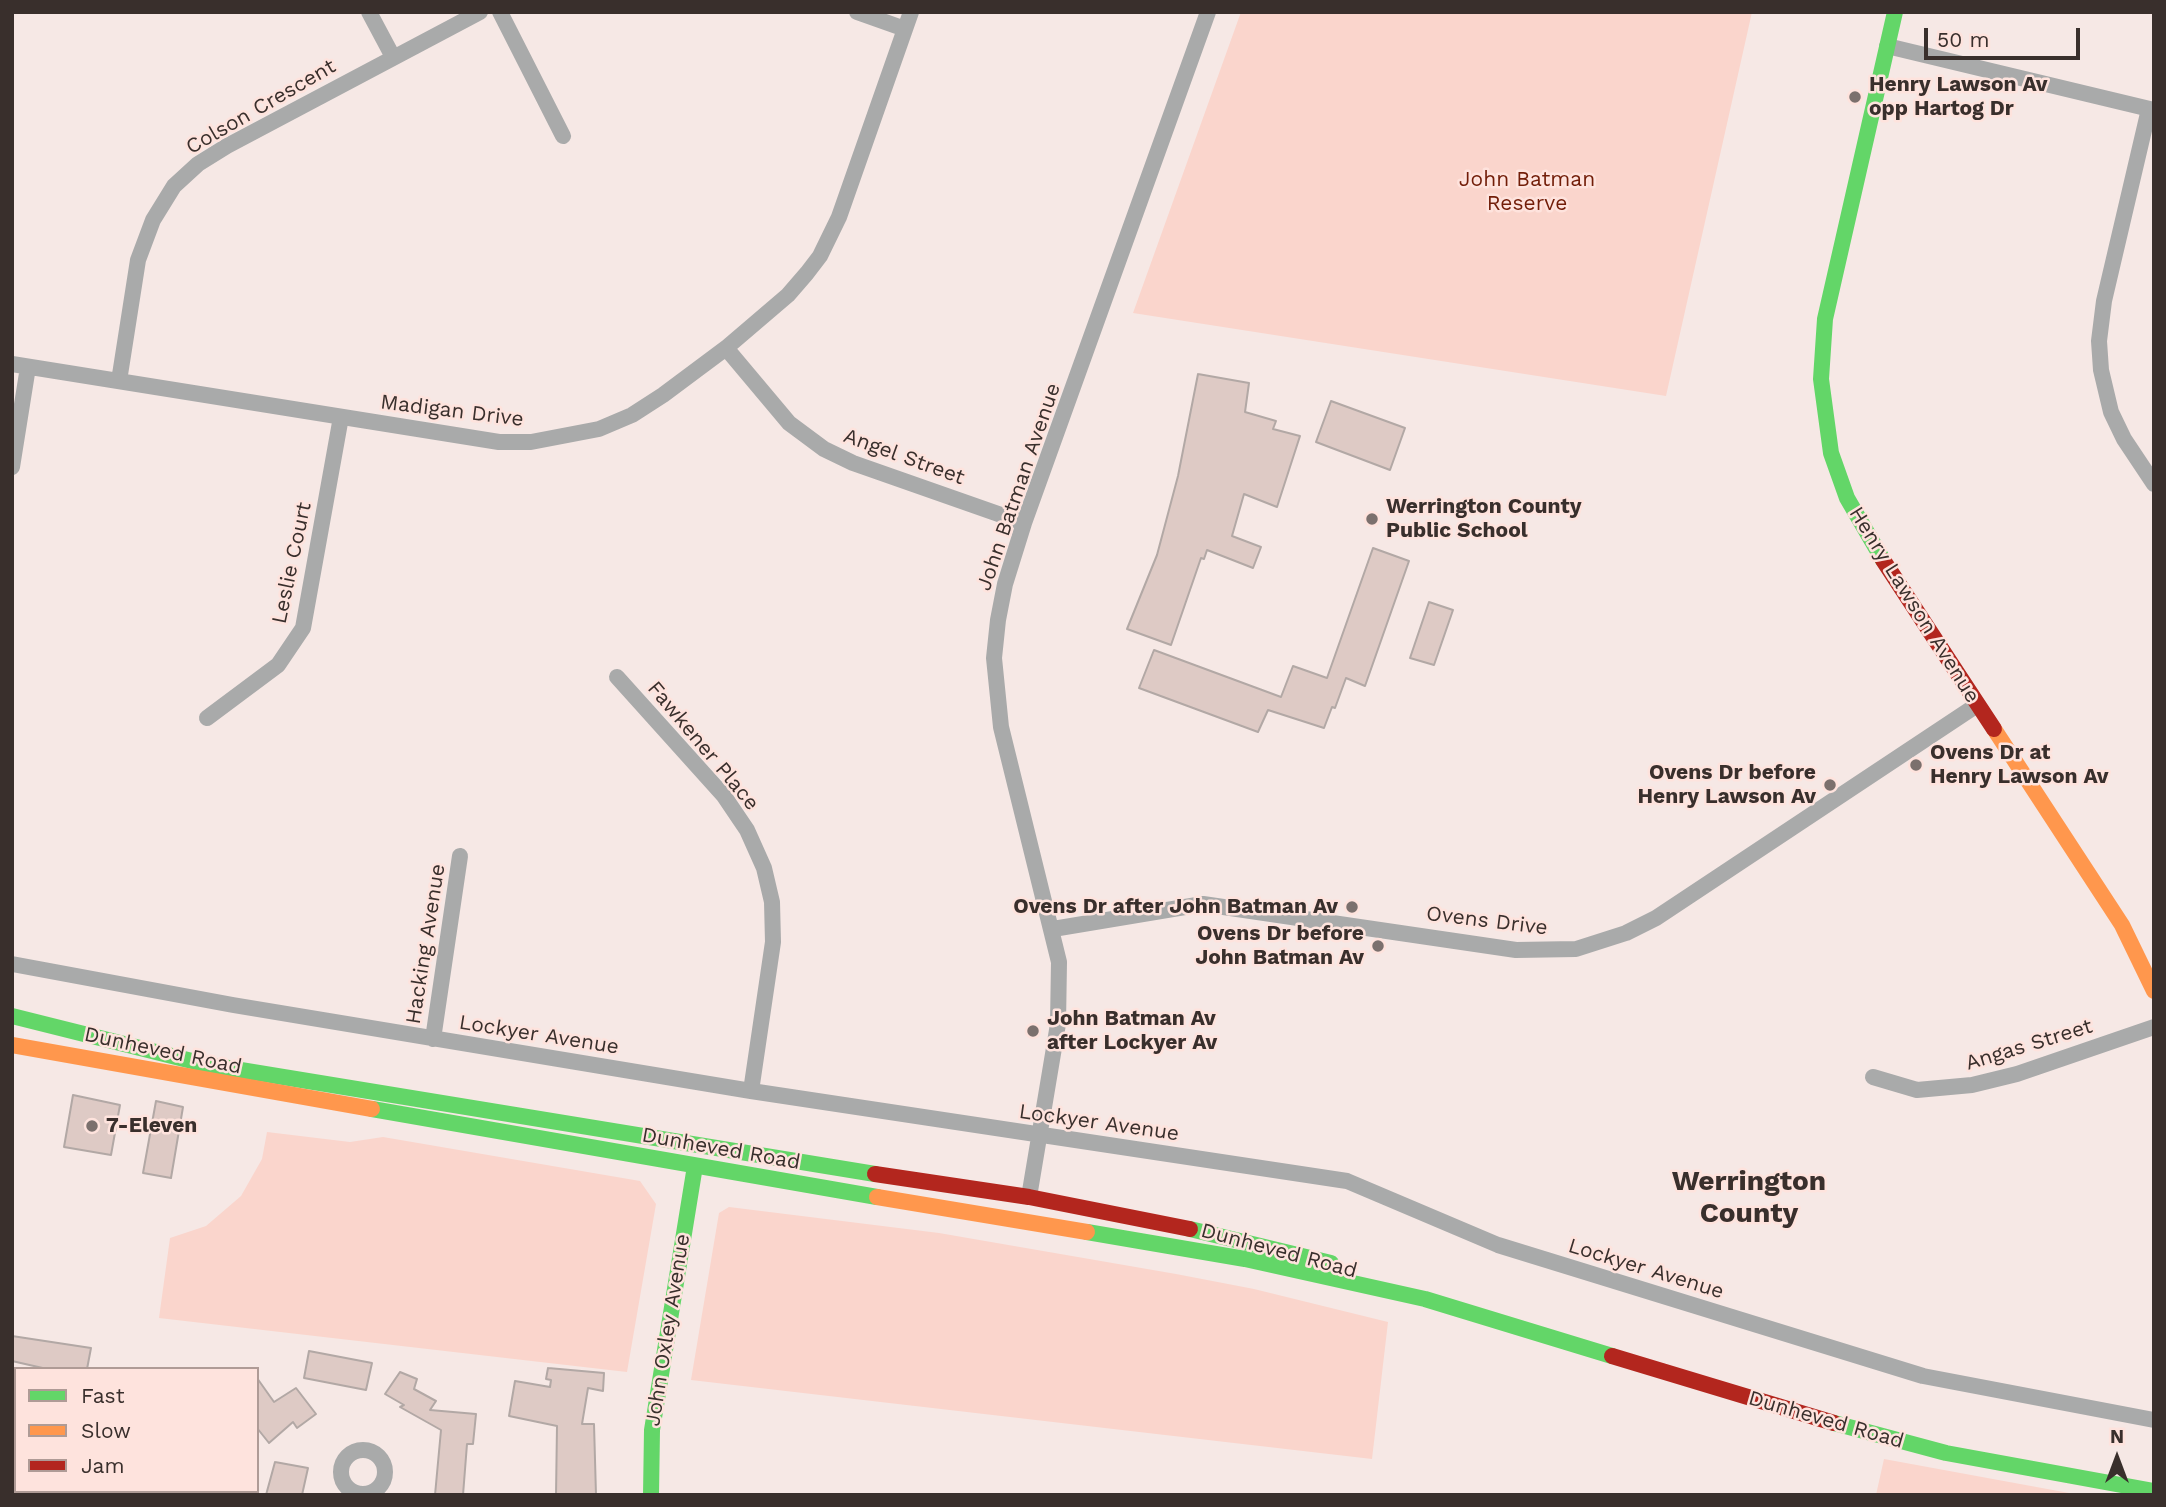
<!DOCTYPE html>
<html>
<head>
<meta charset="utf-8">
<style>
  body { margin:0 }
  #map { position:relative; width:2166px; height:1507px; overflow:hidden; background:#f6e8e5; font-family:"Work Sans",sans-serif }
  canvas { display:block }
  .frame { position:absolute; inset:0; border:14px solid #392f2c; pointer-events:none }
  .legend { position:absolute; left:14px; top:1367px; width:245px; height:126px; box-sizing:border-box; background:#fee3dd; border:2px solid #af9b96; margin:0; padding:9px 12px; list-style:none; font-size:21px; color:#392f2c }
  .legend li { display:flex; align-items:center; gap:14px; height:35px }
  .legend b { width:35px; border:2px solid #af9b96 }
  .north { position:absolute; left:2082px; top:1423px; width:70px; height:70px; -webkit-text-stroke:5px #fee3dd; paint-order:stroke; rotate:0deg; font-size:19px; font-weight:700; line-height:28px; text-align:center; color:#392f2c }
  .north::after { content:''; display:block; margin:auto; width:24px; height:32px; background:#392f2c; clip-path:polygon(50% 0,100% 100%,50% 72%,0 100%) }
  .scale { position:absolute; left:1924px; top:28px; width:156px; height:32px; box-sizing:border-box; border:4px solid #392f2c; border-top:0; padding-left:9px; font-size:21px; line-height:24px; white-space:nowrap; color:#392f2c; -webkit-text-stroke:5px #fee3dd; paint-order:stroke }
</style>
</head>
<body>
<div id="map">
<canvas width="2166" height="1507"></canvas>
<div class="frame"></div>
<ul class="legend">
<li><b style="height:9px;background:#63d668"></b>Fast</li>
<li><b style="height:9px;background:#ff974d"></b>Slow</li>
<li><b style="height:9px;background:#b3261e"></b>Jam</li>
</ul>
<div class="north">N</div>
<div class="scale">50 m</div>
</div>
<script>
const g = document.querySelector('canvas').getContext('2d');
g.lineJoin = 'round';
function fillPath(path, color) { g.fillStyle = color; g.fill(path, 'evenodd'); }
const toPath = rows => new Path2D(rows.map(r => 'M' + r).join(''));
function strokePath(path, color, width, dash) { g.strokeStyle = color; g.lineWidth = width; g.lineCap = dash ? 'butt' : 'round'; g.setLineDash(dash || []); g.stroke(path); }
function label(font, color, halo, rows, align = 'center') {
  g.font = font + ' "Work Sans",sans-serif'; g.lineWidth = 5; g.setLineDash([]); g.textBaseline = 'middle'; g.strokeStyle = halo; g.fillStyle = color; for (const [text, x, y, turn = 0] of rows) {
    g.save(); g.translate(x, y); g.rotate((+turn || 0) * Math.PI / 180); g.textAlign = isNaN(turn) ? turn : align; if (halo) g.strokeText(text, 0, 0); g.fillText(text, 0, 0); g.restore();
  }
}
fillPath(toPath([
  [1241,12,1752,12,1666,396,1133,313],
  [267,1132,350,1142,383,1137,640,1181,656,1204,627,1372,159,1318,170,1238,206,1226,241,1196,262,1159],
  [729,1207,939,1233,1176,1274,1254,1289,1388,1322,1372,1459,691,1380,719,1213],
  [1884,1459,2080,1495,1876,1495]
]), '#fad5cc');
const building = toPath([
  [1198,374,1249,383,1245,412,1276,421,1273,429,1300,436,1277,507,1244,494,1232,536,1261,547,1253,568,1207,550,1204,559,1201,558,1171,645,1127,629,1157,555,1178,476,1198,374],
  [1331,401,1405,428,1390,470,1316,442,1331,401],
  [1373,548,1409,561,1365,686,1346,678,1335,708,1332,707,1324,728,1268,710,1258,732,1139,688,1154,650,1281,697,1293,666,1327,678,1373,548],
  [1429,602,1453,610,1434,665,1410,658,1429,602],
  [73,1095,120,1105,111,1155,64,1147,73,1095],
  [156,1101,183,1107,171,1178,143,1173,156,1101],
  [12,1336,91,1348,87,1369,47,1369,12,1361,12,1336],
  [309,1351,372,1363,366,1390,304,1378,309,1351],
  [548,1368,604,1373,603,1391,588,1388,582,1424,594,1424,596,1495,556,1495,557,1426,509,1416,515,1381,550,1387,551,1380,546,1379,548,1368],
  [400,1372,417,1379,414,1389,436,1401,430,1410,476,1414,473,1444,467,1444,463,1495,435,1495,441,1430,400,1407,404,1405,385,1394,400,1372],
  [257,1378,274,1402,296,1388,316,1414,297,1428,293,1422,269,1443,257,1428,257,1378],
  [275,1462,308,1468,302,1495,266,1495,275,1462]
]);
fillPath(building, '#decac5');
strokePath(building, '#b2a8a5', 2);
strokePath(toPath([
  [369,12,393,57],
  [500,12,563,136],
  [857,12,905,29],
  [1887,46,2154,110],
  [2149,109,2104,301,2099,341,2101,370,2111,412,2124,439,2154,484],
  [726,348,789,423,824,449,853,463,1024,523],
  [12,364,499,442,531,442,599,429,632,415,663,395,726,348,788,295,807,273,820,256,839,217,911,12],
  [119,381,138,260,153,220,174,186,198,164,227,146,480,12],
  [12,467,28,367],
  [617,677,724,796,747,830,764,868,772,902,773,942,751,1091],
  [207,718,278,665,303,628,341,417],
  [1053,929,1203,904,1516,950,1576,949,1626,933,1656,918,1977,705],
  [12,964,233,1005,751,1091,1347,1181,1498,1245,1923,1376,2154,1420],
  [433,1039,460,856],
  [1873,1077,1917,1090,1972,1085,2017,1074,2154,1027],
  [1029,1197,1058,1024,1059,962,1001,727,994,658,998,620,1005,584,1024,523,1208,12],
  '341 1472a22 22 0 1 1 44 0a22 22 0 1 1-44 0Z'
]), '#a9aaaa', 16);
strokePath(toPath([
  [1883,560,1847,498,1831,453,1821,379,1825,319,1895,12],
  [12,1016,204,1064,875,1174],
  [372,1109,877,1197],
  [1190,1229,1331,1263],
  [1087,1232,1245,1259,1425,1299,1612,1356],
  [1834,1423,1946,1453,2154,1491],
  [651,1495,652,1430,695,1166]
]), '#63d668', 16);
strokePath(toPath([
  [1994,729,2122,925,2154,991],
  [12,1045,372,1109],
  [877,1197,1087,1232]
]), '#ff974d', 16);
strokePath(toPath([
  [1883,560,1994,729],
  [875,1174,1029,1197,1190,1229],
  [1612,1356,1834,1423]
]), '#b3261e', 16);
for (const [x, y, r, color] of [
  [1855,97,7,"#7b706d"],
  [1372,519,7,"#7b706d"],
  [1916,765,7,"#7b706d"],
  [1830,785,7,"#7b706d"],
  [1352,907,7,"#7b706d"],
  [1378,946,7,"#7b706d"],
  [1033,1031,7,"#7b706d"],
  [92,1126,7,"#7b706d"]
]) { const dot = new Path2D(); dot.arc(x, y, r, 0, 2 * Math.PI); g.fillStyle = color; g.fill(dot); strokePath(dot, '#fee3dd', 2.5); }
label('bold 21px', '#392f2c', '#fee3dd', [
  ["Henry Lawson Av",1869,85],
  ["opp Hartog Dr",1869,109],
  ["Werrington County",1386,507],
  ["Public School",1386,531],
  ["Ovens Dr at",1930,753],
  ["Henry Lawson Av",1930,777],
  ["Ovens Dr before",1816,773,"right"],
  ["Henry Lawson Av",1816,797,"right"],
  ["Ovens Dr after John Batman Av",1338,907,"right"],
  ["Ovens Dr before",1364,934,"right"],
  ["John Batman Av",1364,958,"right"],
  ["John Batman Av",1047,1019],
  ["after Lockyer Av",1047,1043],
  ["7-Eleven",106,1126]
], 'left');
label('21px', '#392f2c', '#fee3dd', [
  ["Colson Crescent",261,107,-30],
  ["Madigan Drive",452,411,7],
  ["Angel Street",904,457,20],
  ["John Batman Avenue",1019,487,-71],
  ["Leslie Court",292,563,-78],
  ["Henry Lawson Avenue",1914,605,58],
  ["Fawkener Place",703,746,50],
  ["Ovens Drive",1487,921,7],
  ["Hacking Avenue",426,944,-81],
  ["Lockyer Avenue",539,1035,9],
  ["Angas Street",2029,1045,-17],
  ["Dunheved Road",163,1051,12],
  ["Lockyer Avenue",1099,1123,8],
  ["Dunheved Road",721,1149,10],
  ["Dunheved Road",1279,1251,15],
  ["Lockyer Avenue",1646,1269,17],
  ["John Oxley Avenue",668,1330,-81],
  ["Dunheved Road",1826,1420,16]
]);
label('21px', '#721d08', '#fee3dd', [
  ["John Batman",1527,180],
  ["Reserve",1527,204]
]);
label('bold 28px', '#392f2c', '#fee3dd', [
  ["Werrington",1749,1182],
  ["County",1749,1214]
]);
</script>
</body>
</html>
